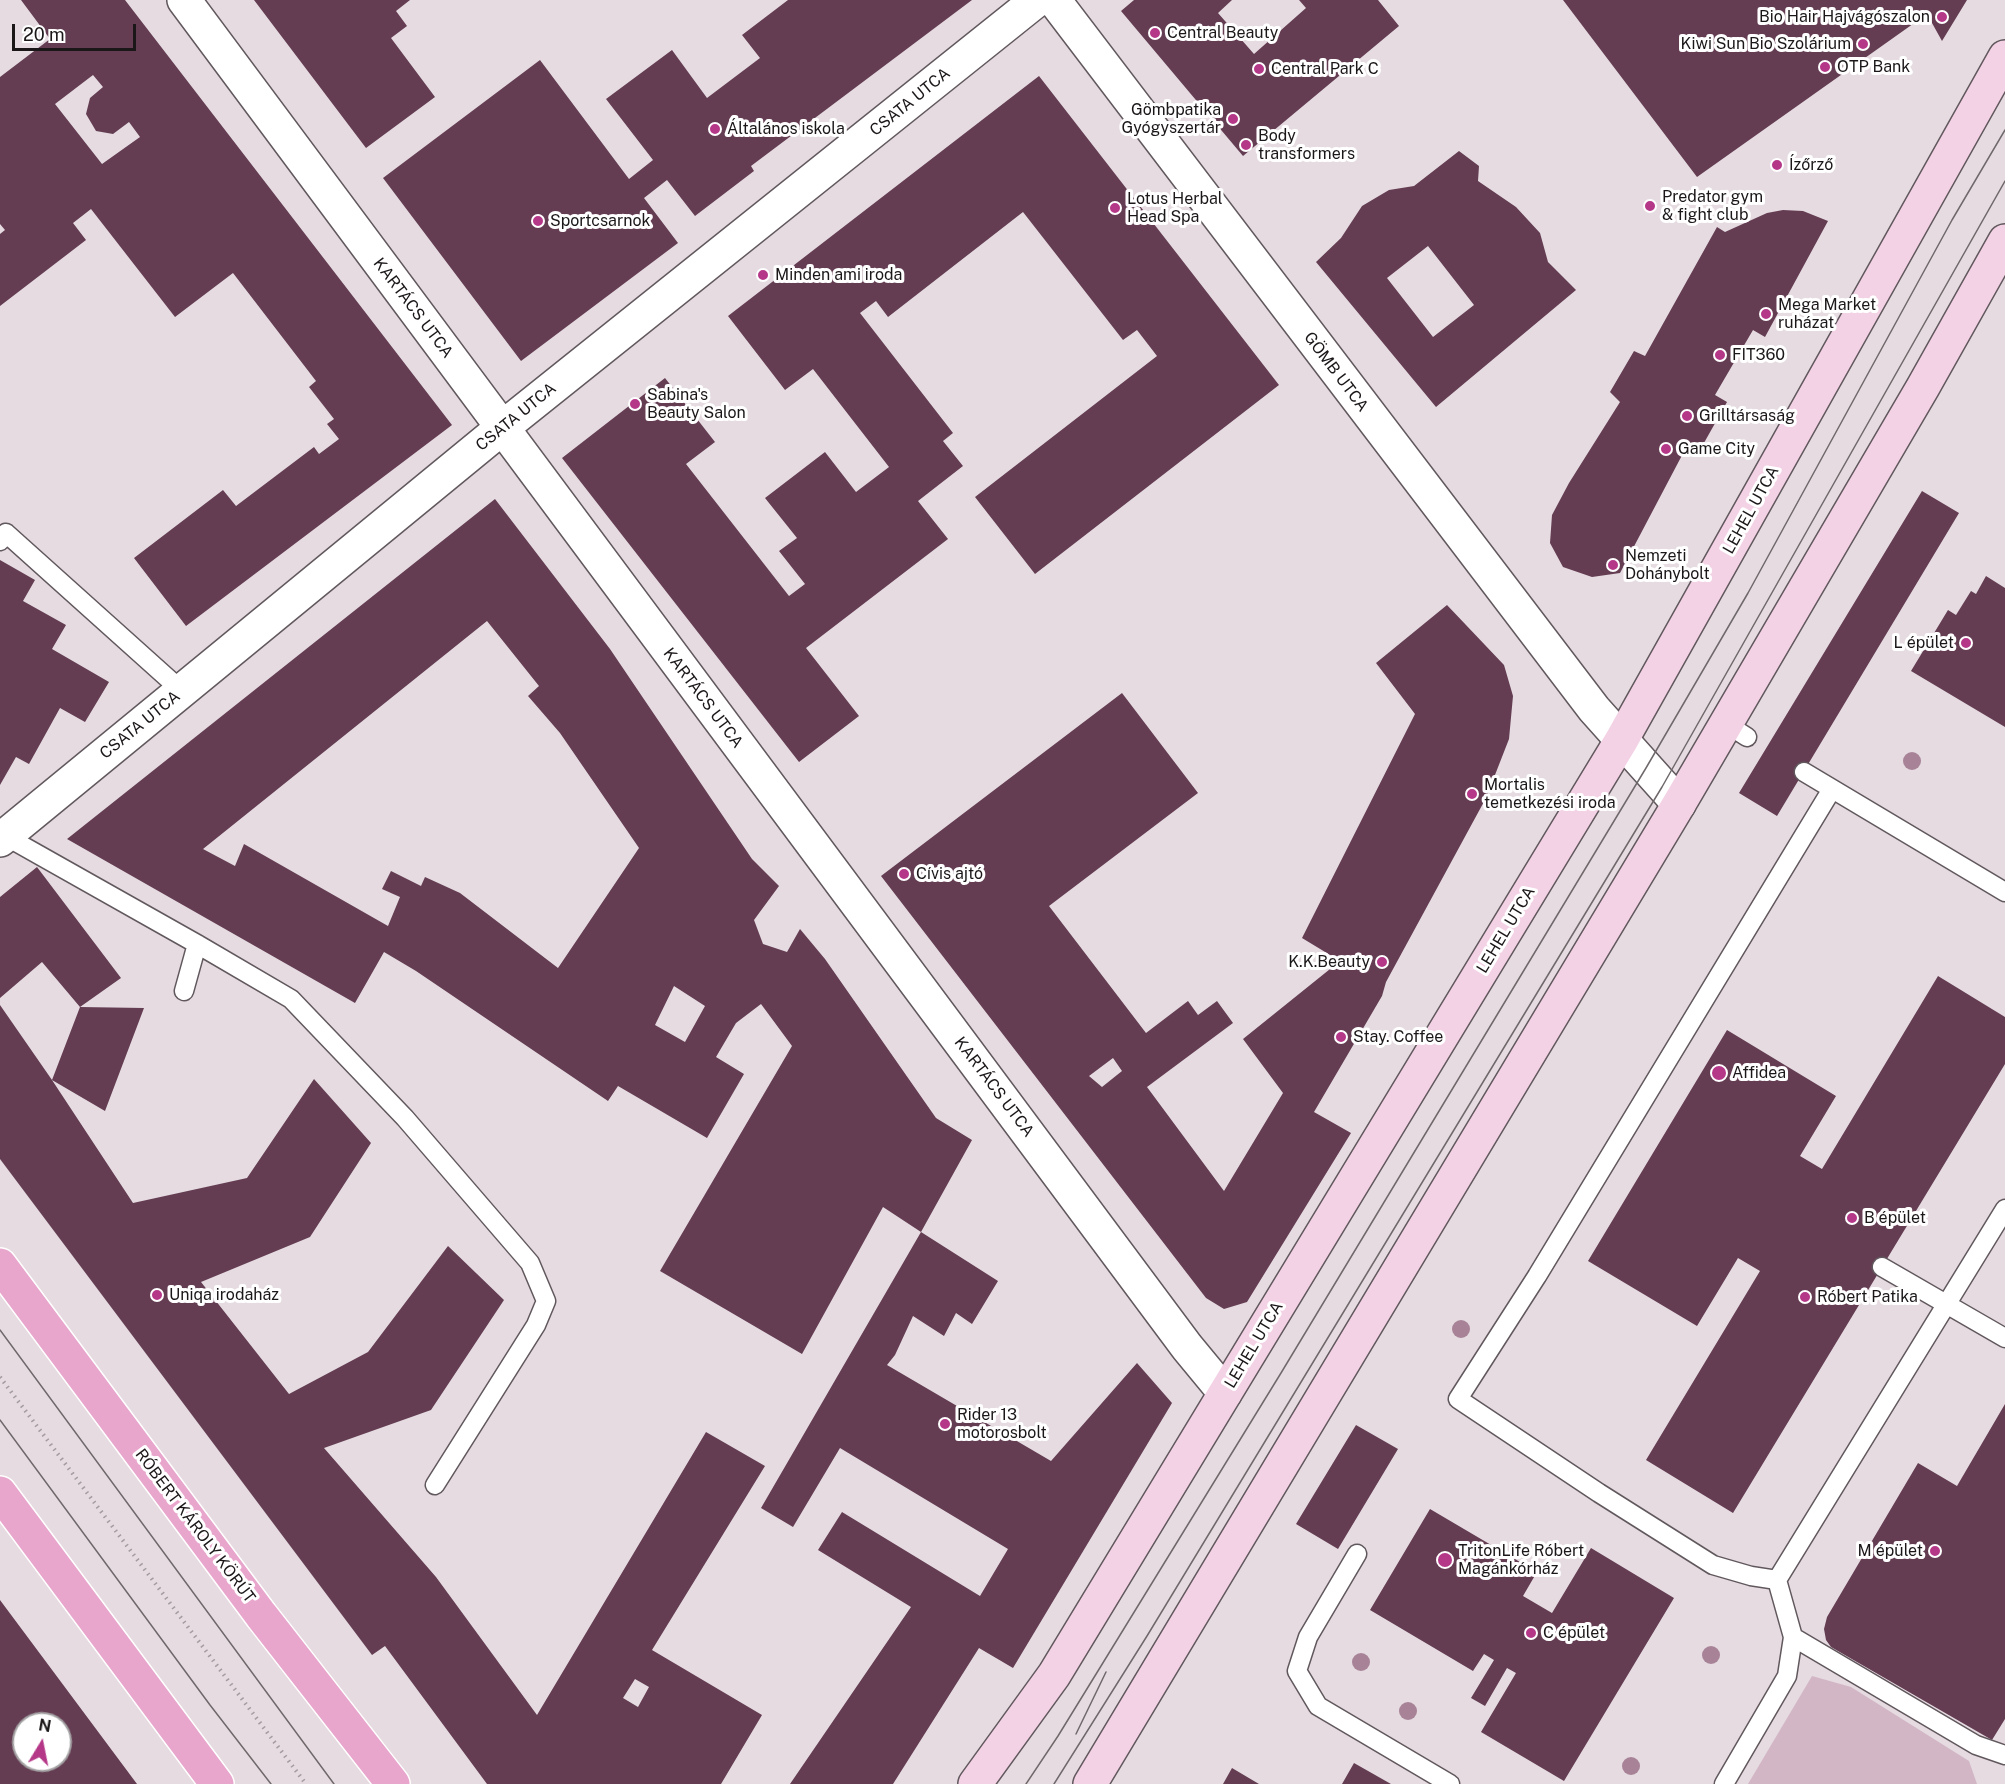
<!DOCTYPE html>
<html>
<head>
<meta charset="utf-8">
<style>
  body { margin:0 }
  #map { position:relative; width:2005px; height:1784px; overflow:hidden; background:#e5dbe0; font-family:"Public Sans",sans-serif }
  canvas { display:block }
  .north { position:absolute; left:12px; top:1712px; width:60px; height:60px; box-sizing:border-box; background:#fff; border:2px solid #a4a2a3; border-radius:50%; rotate:10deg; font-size:16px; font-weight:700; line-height:24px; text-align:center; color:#1b1719 }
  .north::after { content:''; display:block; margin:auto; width:21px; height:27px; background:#b53888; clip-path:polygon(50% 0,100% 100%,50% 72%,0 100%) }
  .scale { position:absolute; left:12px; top:24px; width:124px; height:27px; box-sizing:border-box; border:3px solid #1b1719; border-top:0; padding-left:8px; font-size:18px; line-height:21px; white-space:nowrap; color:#1b1719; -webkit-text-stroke:4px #fff; paint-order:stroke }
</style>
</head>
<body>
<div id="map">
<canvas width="2005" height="1784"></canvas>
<div class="north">N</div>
<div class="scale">20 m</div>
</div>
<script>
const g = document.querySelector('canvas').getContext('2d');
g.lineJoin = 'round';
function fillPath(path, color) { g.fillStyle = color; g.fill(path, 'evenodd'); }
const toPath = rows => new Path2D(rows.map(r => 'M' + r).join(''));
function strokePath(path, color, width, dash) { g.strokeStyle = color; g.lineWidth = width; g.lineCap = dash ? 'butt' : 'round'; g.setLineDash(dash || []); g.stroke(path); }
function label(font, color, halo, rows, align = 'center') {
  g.font = font + ' "Public Sans",sans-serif'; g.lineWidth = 6; g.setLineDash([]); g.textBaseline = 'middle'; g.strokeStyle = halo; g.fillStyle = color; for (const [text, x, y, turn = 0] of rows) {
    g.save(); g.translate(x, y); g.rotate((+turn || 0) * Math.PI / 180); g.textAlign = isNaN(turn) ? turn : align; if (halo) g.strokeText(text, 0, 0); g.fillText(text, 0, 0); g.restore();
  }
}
fillPath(toPath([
  [1812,1676,1851,1687,1969,1761,1977,1784,1748,1784]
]), '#d3b6c5');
fillPath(toPath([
  [21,0,125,0,452,425,186,626,134,558,223,490,236,506,314,447,319,454,339,439,327,424,334,419,309,387,316,381,233,273,175,317,91,209,73,223,86,240,0,306,0,234,5,230,0,224,0,77,50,39],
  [93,75,103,87,90,98,86,114,96,131,113,134,129,122,140,137,102,164,55,104],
  [254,0,410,0,396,11,407,26,391,38,435,97,366,148],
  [788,0,972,0,751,166,754,171,695,216,667,180,644,198,678,243,521,361,383,178,540,60,629,179,653,160,606,99,672,50,707,98,760,58,742,35],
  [1134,0,1232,0,1218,13,1254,54,1306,8,1299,0,1378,0,1399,26,1243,156,1121,11],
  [1563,0,1967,0,1942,41,1927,14,1697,177],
  [1039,76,1279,385,1035,574,975,497,1157,356,1137,330,1123,340,1023,212,888,317,876,301,860,313,953,433,943,441,963,466,918,501,948,539,806,648,859,716,799,762,562,458,665,378,715,442,686,464,789,596,805,584,779,551,797,538,765,498,825,452,856,492,889,467,813,369,785,390,728,316],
  [1459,151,1479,166,1478,181,1516,207,1540,233,1548,262,1576,290,1436,407,1316,262,1341,238,1362,206,1389,190,1414,186],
  [1428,246,1474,305,1433,337,1387,278],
  [1783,210,1803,211,1828,221,1765,337,1753,330,1715,395,1727,402,1700,450,1689,442,1620,573,1592,577,1563,567,1550,543,1552,515,1569,483,1620,402,1610,392,1634,351,1645,356,1717,227,1725,232,1767,213],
  [1922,491,1959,513,1777,816,1739,793],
  [495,499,610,649,752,859,779,886,754,920,763,944,787,952,800,929,825,959,936,1118,972,1140,921,1232,998,1281,972,1324,956,1313,944,1336,913,1316,895,1355,887,1365,1051,1461,1137,1363,1172,1403,1013,1668,979,1648,893,1784,790,1784,911,1607,818,1550,842,1512,980,1596,1008,1549,840,1448,793,1527,761,1508,921,1232,883,1207,802,1354,660,1271,792,1046,761,1004,736,1023,716,1057,744,1074,707,1138,618,1086,608,1101,416,971,384,952,355,1003,67,839],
  [487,621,539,686,528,696,560,733,639,848,558,968,460,893,425,877,421,886,391,871,382,889,400,897,388,926,244,844,235,866,203,849],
  [674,986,705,1006,685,1042,655,1025],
  [0,560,35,580,23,601,66,625,52,649,109,682,85,722,60,708,29,764,16,757,0,785],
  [1986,576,2005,588,2005,727,1911,671,1948,610,1956,615,1971,591,1976,594],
  [1447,605,1504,665,1513,696,1509,739,1486,798,1386,982,1382,996,1314,1112,1351,1133,1247,1302,1224,1309,1206,1298,881,876,1122,693,1198,793,1049,906,1146,1033,1188,1001,1198,1015,1217,1001,1233,1023,1147,1087,1224,1191,1283,1093,1243,1039,1340,961,1302,938,1415,714,1376,663],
  [1113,1058,1122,1071,1102,1087,1089,1076],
  [37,867,121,978,80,1007,144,1008,105,1111,52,1080,133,1203,247,1178,314,1079,371,1143,310,1237,201,1282,289,1394,368,1352,448,1246,504,1300,431,1410,324,1448,436,1577,537,1715,706,1432,765,1466,652,1650,762,1715,721,1784,487,1784,385,1646,372,1655,0,1159,0,1005,52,1080,80,1007,42,962,0,998,0,897],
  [635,1679,649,1687,638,1707,623,1698],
  [1938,976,2005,1017,2005,1064,1733,1513,1646,1460,1760,1271,1738,1258,1697,1326,1588,1261,1727,1030,1836,1096,1800,1156,1822,1169],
  [2005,1404,2005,1719,1992,1740,1831,1647,1826,1640,1824,1629,1827,1617,1918,1463,1957,1486],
  [1356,1425,1398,1449,1338,1549,1296,1524],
  [1430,1509,1537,1572,1523,1596,1552,1613,1591,1548,1674,1598,1564,1781,1481,1732,1516,1673,1507,1668,1485,1706,1471,1698,1494,1660,1484,1654,1473,1671,1370,1610],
  [0,1600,137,1784,0,1784],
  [24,1724,60,1724,60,1760,24,1760],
  [1354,1763,1391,1784,1342,1784],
  [1232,1768,1259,1784,1223,1784]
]), '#643d53');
const lane = toPath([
  [0,541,6,533,182,691],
  [1725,723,1747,737],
  [1804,772,2005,892],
  [1832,789,1537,1276,1458,1399,1599,1493,1713,1565,1751,1576,1777,1580,2005,1209],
  [0,833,197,944,291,999,405,1118,530,1263,546,1301,536,1325,435,1485],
  [184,991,197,944],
  [1882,1267,2005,1338],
  [1357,1554,1308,1637,1297,1671,1318,1706,1450,1784],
  [1777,1580,1793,1637,1976,1745,2005,1755],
  [1724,1784,1787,1676,1793,1637]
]);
const street = toPath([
  [184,0,1187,1347,1225,1393],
  [1054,0,1594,709,1679,804],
  [0,840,502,428,1037,0]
]);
const secondary = toPath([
  [975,1784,1054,1675,1621,741,2005,57],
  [1090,1784,1679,804,1923,387,2005,241]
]);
const primary = toPath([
  [0,1265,261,1615,393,1784],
  [0,1493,217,1784]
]);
strokePath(lane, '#61585d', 21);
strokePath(street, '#61585d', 36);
strokePath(secondary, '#61585d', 36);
strokePath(primary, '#fff', 36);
strokePath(toPath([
  [0,1377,306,1784]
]), '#a49ca0', 4, [1.5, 4.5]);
strokePath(lane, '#fff', 18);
strokePath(street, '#fff', 33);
strokePath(secondary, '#f4d2e6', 33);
strokePath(primary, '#e8a6cd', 33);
strokePath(toPath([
  [0,1330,334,1784],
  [0,1420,210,1705,271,1784],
  [1076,1734,1106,1672],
  [1026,1784,1058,1736,1281,1373,1646,768,1748,593,1952,220,2005,130],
  [1054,1784,1147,1636,1662,787,2005,181]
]), '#6f686b', 1.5);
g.fillStyle = '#a88398';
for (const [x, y] of [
  [1912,761],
  [1461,1329],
  [1711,1655],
  [1361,1662],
  [1408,1711],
  [1631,1766]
]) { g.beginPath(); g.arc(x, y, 9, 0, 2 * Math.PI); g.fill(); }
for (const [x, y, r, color] of [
  [1942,17,6,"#b53888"],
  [1155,33,6,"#b53888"],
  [1863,44,6,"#b53888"],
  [1825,67,6,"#b53888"],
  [1259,69,6,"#b53888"],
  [1233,119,6,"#b53888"],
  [715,129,6,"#b53888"],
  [1246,145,6,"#b53888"],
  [1777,165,6,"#b53888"],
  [1650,206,6,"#b53888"],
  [1115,208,6,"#b53888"],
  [538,221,6,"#b53888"],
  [763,275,6,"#b53888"],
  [1766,314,6,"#b53888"],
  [1720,355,6,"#b53888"],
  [635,404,6,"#b53888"],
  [1687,416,6,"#b53888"],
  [1666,449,6,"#b53888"],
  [1613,565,6,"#b53888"],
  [1966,643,6,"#b53888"],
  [1472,794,6,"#b53888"],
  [904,874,6,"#b53888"],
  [1382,962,6,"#b53888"],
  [1341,1037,6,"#b53888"],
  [1719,1073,8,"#b53888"],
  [1852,1218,6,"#b53888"],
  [157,1295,6,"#b53888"],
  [1805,1297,6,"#b53888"],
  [945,1424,6,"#b53888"],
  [1935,1551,6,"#b53888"],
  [1445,1560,8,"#b53888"],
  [1531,1633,6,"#b53888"]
]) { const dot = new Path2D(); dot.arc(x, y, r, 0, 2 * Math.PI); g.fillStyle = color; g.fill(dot); strokePath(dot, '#fff', 2); }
label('16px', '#1b1719', '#fff', [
  ["Bio Hair Hajvágószalon",1930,17,"right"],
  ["Central Beauty",1167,33],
  ["Kiwi Sun Bio Szolárium",1851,44,"right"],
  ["OTP Bank",1837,67],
  ["Central Park C",1271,69],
  ["Gömbpatika",1221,110,"right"],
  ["Gyógyszertár",1221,128,"right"],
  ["Általános iskola",727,129],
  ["Body",1258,136],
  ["transformers",1258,154],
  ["Ízőrző",1789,165],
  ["Predator gym",1662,197],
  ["& fight club",1662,215],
  ["Lotus Herbal",1127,199],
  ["Head Spa",1127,217],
  ["Sportcsarnok",550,221],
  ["Minden ami iroda",775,275],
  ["Mega Market",1778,305],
  ["ruházat",1778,323],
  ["FIT360",1732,355],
  ["Sabina's",647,395],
  ["Beauty Salon",647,413],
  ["Grilltársaság",1699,416],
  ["Game City",1678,449],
  ["Nemzeti",1625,556],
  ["Dohánybolt",1625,574],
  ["L épület",1954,643,"right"],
  ["Mortalis",1484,785],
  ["temetkezési iroda",1484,803],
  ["Cívis ajtó",916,874],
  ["K.K.Beauty",1370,962,"right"],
  ["Stay. Coffee",1353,1037],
  ["Affidea",1732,1073],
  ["B épület",1864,1218],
  ["Uniqa irodaház",169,1295],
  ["Róbert Patika",1817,1297],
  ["Rider 13",957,1415],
  ["motorosbolt",957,1433],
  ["TritonLife Róbert",1458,1551],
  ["Magánkórház",1458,1569],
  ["M épület",1923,1551,"right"],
  ["C épület",1543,1633]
], 'left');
label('16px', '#1b1719', '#fff', [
  ["CSATA UTCA",910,102,-39],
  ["KARTÁCS UTCA",413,308,53],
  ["GÖMB UTCA",1336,372,53],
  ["CSATA UTCA",516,417,-39],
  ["LEHEL UTCA",1751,510,-61],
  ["KARTÁCS UTCA",703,698,53],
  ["CSATA UTCA",140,725,-39],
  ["LEHEL UTCA",1506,930,-59],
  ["KARTÁCS UTCA",994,1087,53],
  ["LEHEL UTCA",1254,1345,-59],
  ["RÓBERT KÁROLY KÖRÚT",195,1526,53]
]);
</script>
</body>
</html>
